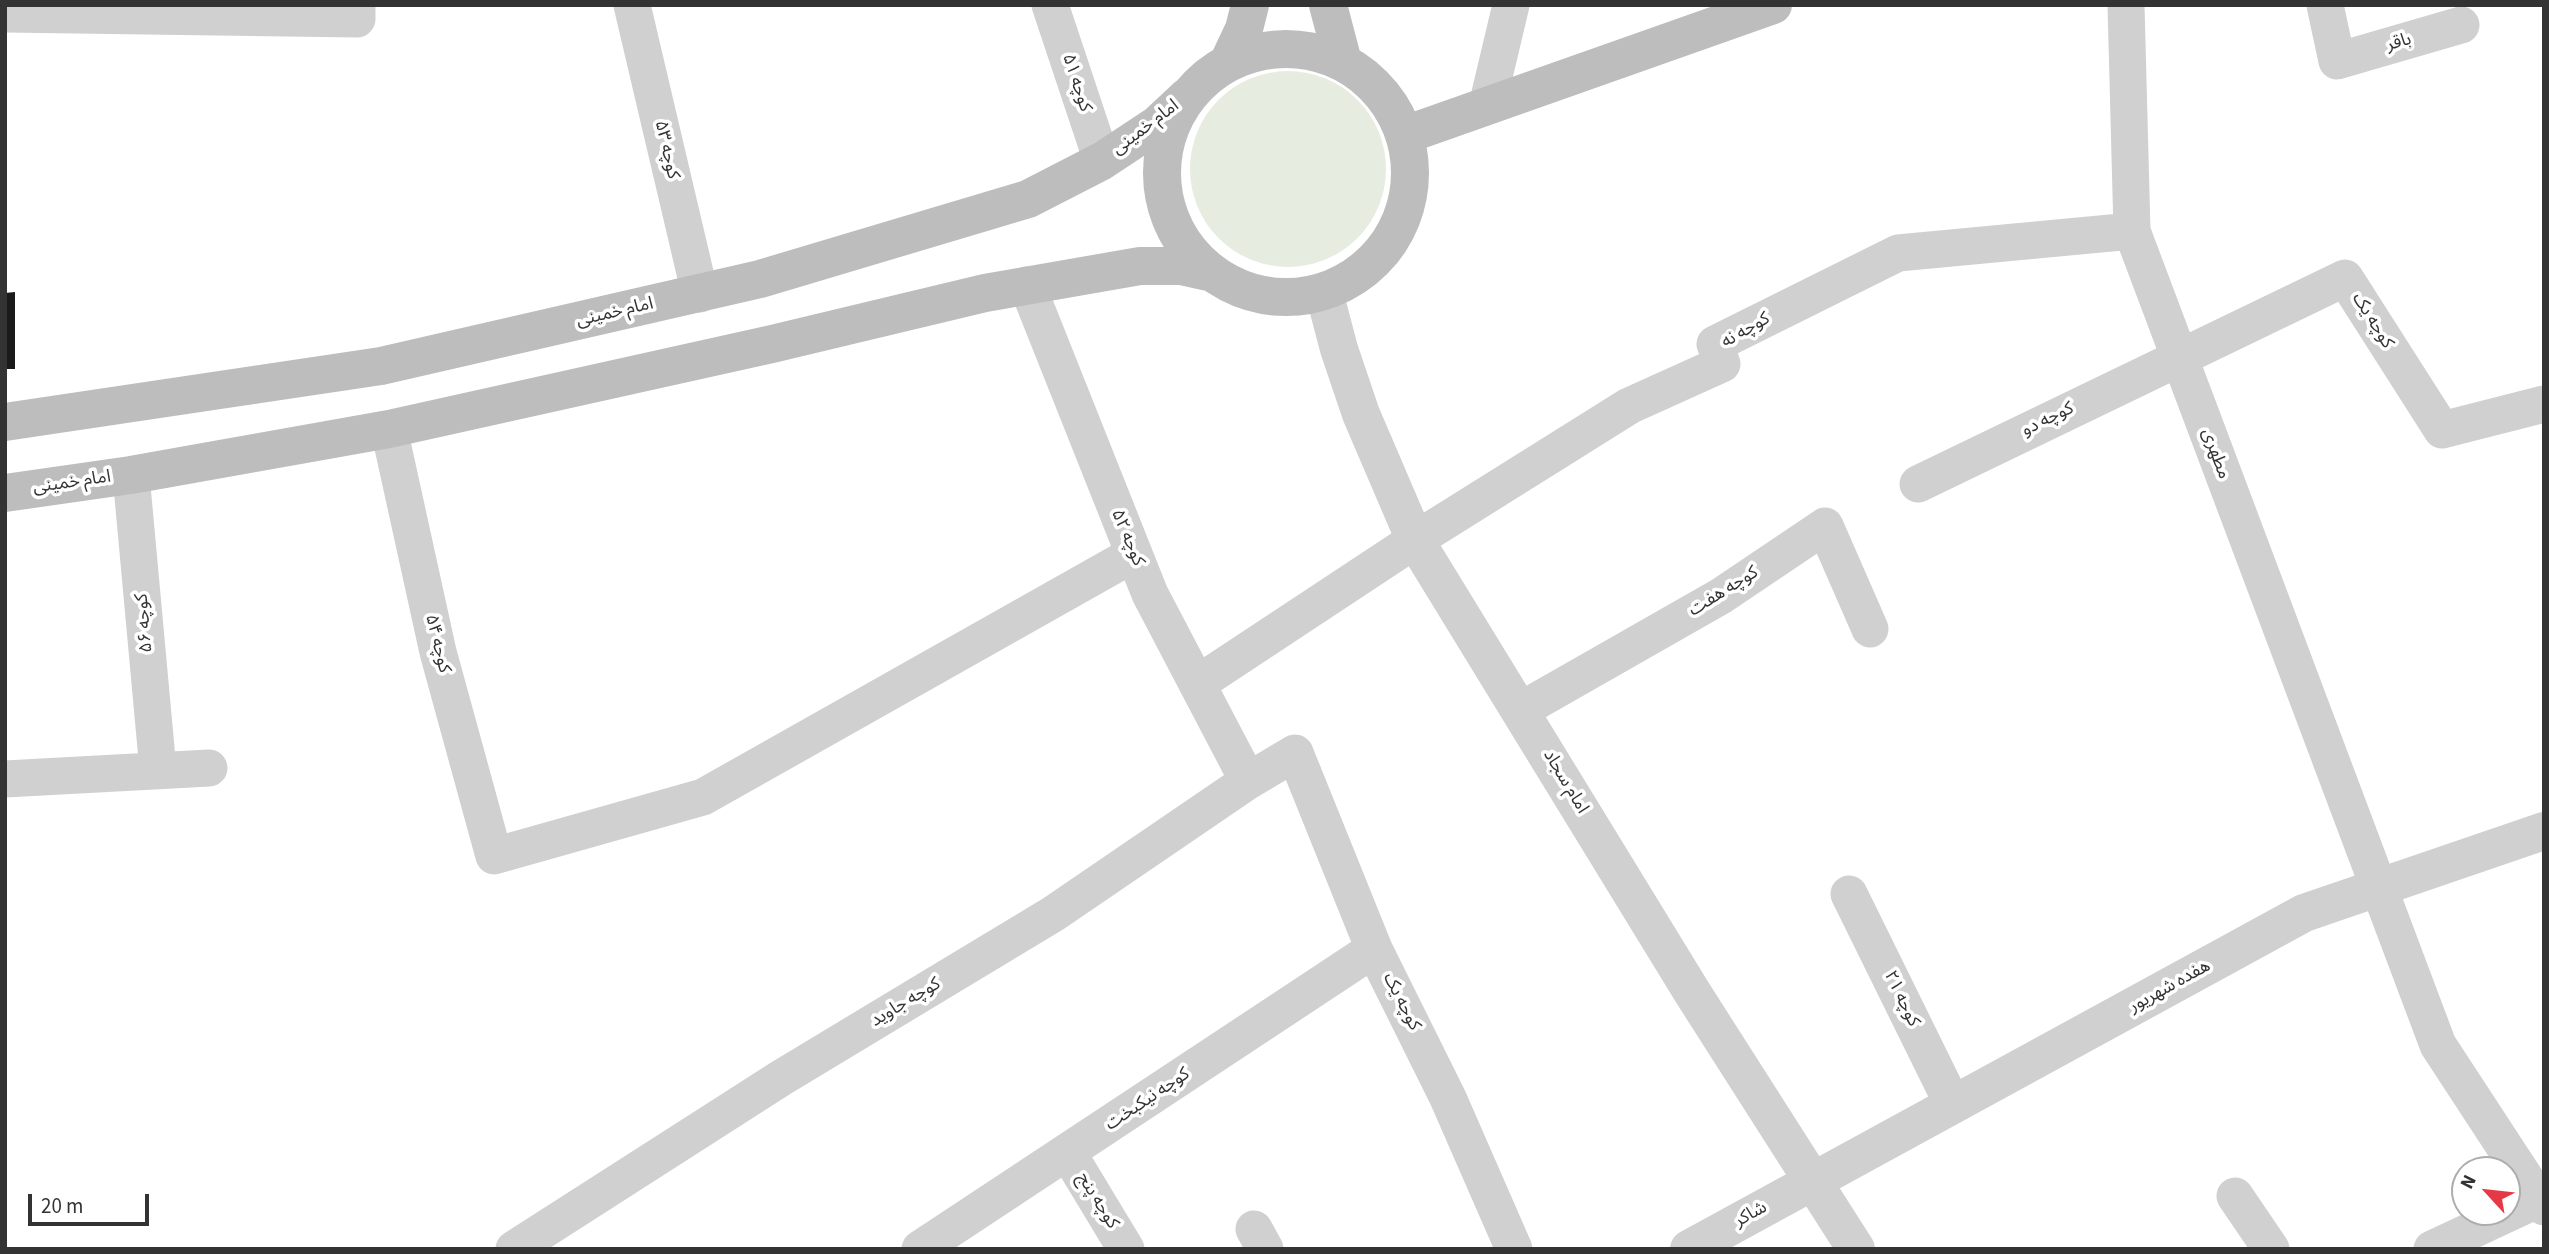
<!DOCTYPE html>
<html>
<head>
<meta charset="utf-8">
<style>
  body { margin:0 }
  #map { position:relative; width:2549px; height:1254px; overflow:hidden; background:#fff; font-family:"Source Sans 3",sans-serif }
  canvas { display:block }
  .frame { position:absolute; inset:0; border:7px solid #333; pointer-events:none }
  .north { position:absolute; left:2451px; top:1156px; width:70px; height:70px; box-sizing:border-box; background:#fff; border:2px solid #adadad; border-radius:50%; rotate:297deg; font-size:19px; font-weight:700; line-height:28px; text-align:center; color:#333 }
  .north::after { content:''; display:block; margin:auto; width:24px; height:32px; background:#e63946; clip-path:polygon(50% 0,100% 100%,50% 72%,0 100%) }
  .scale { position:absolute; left:28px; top:1194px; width:121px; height:32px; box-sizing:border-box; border:4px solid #333; border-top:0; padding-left:9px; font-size:21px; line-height:24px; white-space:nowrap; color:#333; -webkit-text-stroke:5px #fff; paint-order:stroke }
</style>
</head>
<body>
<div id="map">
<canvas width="2549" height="1254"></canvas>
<div class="frame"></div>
<div class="north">N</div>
<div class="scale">20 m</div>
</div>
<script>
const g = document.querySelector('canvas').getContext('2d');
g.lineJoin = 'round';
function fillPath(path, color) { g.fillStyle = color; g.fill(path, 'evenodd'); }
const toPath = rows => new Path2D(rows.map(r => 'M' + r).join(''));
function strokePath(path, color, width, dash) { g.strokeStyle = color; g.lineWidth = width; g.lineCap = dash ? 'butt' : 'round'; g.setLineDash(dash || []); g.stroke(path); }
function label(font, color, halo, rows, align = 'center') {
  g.font = font + ' "Source Sans 3","Noto Sans Arabic",sans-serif'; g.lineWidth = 7; g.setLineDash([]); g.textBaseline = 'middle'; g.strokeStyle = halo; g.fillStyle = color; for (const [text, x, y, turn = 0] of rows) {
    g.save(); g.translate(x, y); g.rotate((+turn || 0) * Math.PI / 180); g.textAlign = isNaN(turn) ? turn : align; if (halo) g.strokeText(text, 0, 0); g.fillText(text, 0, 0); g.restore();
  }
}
fillPath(toPath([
  '1190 169a98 98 0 1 1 196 0a98 98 0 1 1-196 0Z'
]), '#e6ecdf');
fillPath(toPath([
  [15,292,15,369,5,369,5,293]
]), '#1a1a1a');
strokePath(toPath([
  [632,5,700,294],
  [1050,5,1102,161],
  [2126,5,2132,231,2438,1045,2544,1207],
  [2325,5,2337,61,2461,25],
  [5,14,357,19,357,5],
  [1487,106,1511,5],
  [1027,285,1150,594,1248,781],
  [389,429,438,652,494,856,703,797,1134,554],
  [131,475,158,770],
  [1918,484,2345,278,2442,430,2544,404],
  [1197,684,1415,540,1629,406,1722,364,1715,344,1898,253,2132,231],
  [1521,710,1721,596,1825,526,1870,629],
  [5,779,209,768],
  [1849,894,1953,1105],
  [1068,1153,1126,1249],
  [2235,1196,2271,1249],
  [1254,1229,1265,1249],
  [514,1249,781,1078,1053,914,1248,781,1295,753,1374,949,1448,1098,1514,1249],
  [920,1249,1374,949],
  [2432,1249,2539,1199]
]), '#d0d0d0', 37);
strokePath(toPath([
  [1324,292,1339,349,1361,414,1415,540,1692,992,1856,1249],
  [1689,1249,2304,913,2544,831]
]), '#d0d0d0', 38);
strokePath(toPath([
  [1328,5,1343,62],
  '1162 173a124 124 0 1 1 248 0a124 124 0 1 1-248 0Z',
  [1228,63,1244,29,1250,5],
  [1405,135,1773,5],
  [5,422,381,366,760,279,1028,199,1102,161,1158,124,1188,96],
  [5,493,131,475,389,429,772,344,985,293,1140,266,1181,266,1208,272]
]), '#bdbdbd', 38);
label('18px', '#333', '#fff', [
  ["باقر",2399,43,-16],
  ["کوچه ۵۱",1076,83,72],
  ["امام خمینی",1146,128,-37],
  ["کوچه ۵۳",666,150,77],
  ["امام خمینی",615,313,-13],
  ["کوچه یک",2372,321,58],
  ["کوچه نه",1746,331,-30],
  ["کوچه دو",2048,420,-26],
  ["مطهری",2215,454,70],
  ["امام خمینی",72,483,-8],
  ["کوچه ۵۲",1127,538,67],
  ["کوچه هفت",1724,592,-32],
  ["کوچه ۵۶",145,623,-95],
  ["کوچه ۵۴",437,644,76],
  ["امام سجاد",1565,782,59],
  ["هفده شهریور",2170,987,-29],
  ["کوچه ۲۱",1901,999,64],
  ["کوچه یک",1401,1002,63],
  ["کوچه جاوید",906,1003,-31],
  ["کوچه نیکبخت",1148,1100,-34],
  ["کوچه پنج",1097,1201,58],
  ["شاکر",1751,1215,-29]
]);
</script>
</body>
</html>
